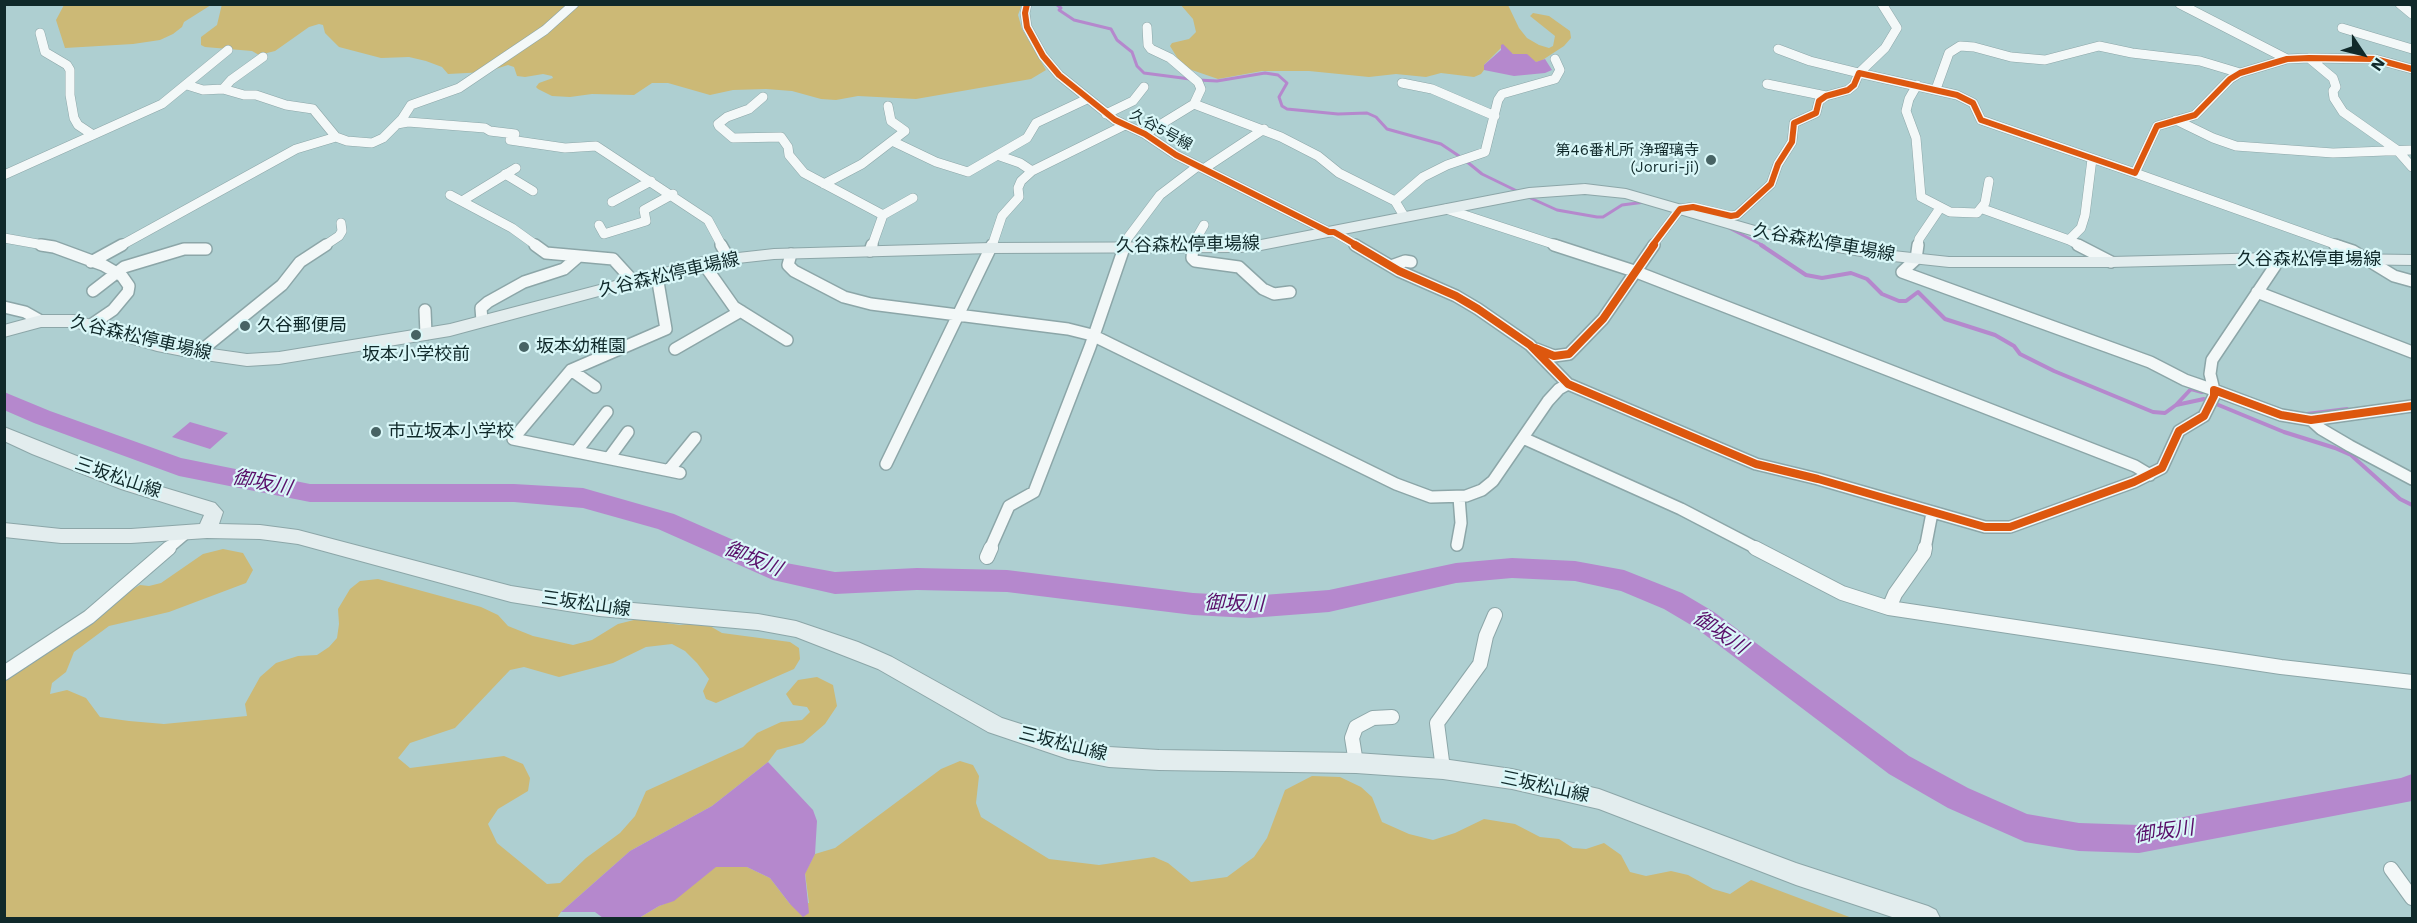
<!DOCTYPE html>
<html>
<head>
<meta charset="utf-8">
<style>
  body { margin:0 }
  #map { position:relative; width:2417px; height:923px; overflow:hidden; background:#aecfd1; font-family:"Work Sans",sans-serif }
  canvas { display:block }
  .frame { position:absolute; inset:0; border:6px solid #10292a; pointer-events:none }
  .north { position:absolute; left:2333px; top:24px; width:60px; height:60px; -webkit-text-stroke:4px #d9f7f8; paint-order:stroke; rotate:125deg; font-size:16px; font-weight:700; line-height:24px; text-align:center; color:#10292a }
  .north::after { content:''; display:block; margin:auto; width:21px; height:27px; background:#10292a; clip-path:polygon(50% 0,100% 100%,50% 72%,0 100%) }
</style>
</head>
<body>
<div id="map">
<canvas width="2417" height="923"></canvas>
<div class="frame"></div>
<div class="north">N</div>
</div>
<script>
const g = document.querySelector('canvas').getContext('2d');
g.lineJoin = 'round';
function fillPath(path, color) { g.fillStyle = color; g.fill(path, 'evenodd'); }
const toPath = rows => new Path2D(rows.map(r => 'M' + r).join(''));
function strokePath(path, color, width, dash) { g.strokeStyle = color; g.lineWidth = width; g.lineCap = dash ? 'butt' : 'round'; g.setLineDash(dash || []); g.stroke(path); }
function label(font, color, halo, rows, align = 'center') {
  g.font = font + ' "Work Sans","Noto Sans JP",sans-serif'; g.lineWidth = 4.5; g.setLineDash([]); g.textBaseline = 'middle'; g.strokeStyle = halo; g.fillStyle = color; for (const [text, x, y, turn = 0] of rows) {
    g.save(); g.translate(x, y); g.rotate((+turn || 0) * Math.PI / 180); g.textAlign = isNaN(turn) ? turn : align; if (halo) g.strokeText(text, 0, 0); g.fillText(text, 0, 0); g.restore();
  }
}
fillPath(toPath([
  [222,4,1022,4,1018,15,1022,29,1046,70,1031,79,916,99,858,96,836,100,821,99,792,91,766,89,733,90,710,95,668,83,652,83,634,95,592,94,570,97,552,96,538,89,536,87,539,83,553,78,552,76,543,74,525,77,517,76,514,67,508,65,486,72,448,74,442,67,426,61,409,57,381,58,339,47,325,33,323,25,319,24,309,27,275,51,259,55,252,51,205,47,201,45,201,37,217,25],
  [1180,4,1508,5,1519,28,1527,38,1539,45,1549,48,1553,46,1555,36,1530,16,1533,13,1549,16,1570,31,1571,38,1564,46,1541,61,1536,62,1523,54,1513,54,1501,48,1484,65,1484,70,1481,74,1474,77,1441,73,1426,77,1396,74,1369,77,1309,71,1262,71,1218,79,1189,69,1178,59,1170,46,1172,43,1189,39,1196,32,1193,19],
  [64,5,64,4,211,5,184,22,182,27,173,34,160,40,133,44,65,48,56,20],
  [223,549,243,553,253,570,246,583,169,612,109,626,74,652,66,672,52,683,50,694,67,690,86,698,100,717,129,721,164,724,247,716,245,704,260,677,276,663,298,656,317,655,329,647,337,638,339,624,338,609,350,589,360,581,378,579,481,607,498,615,508,626,533,636,573,645,592,640,618,624,638,619,680,625,703,622,722,633,790,642,799,648,800,659,794,669,716,703,706,699,703,691,709,679,697,663,685,651,672,644,646,647,613,663,559,677,524,667,510,670,455,728,410,743,398,758,410,768,504,756,523,764,530,778,528,791,498,809,488,824,497,843,547,884,560,883,586,858,620,833,635,816,646,791,743,747,757,733,781,722,802,720,810,712,807,707,793,705,786,694,798,680,817,677,833,685,837,706,825,724,803,743,777,750,768,762,712,806,630,851,561,912,557,918,5,918,4,678,124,594,140,585,149,586,161,583,203,554],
  [960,761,973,765,979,776,976,803,981,817,1049,859,1099,865,1154,857,1168,863,1191,882,1227,877,1254,857,1267,838,1285,790,1312,776,1340,777,1361,787,1372,797,1382,822,1409,834,1433,840,1455,833,1484,819,1515,824,1540,837,1559,839,1573,848,1586,849,1604,843,1621,855,1630,872,1646,876,1671,871,1688,875,1713,889,1730,894,1751,880,1852,918,639,918,659,906,674,900,716,866,747,867,770,878,790,904,809,903,805,873,815,854,835,848,941,769]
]), '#ccb976');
fillPath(toPath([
  [1503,44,1513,54,1527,54,1536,62,1545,59,1552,70,1545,73,1514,76,1484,70,1484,65,1501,50,1501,45],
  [190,422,228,433,210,449,172,437],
  [768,762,813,810,817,821,815,854,805,874,809,913,803,917,790,904,770,878,747,867,716,867,674,901,659,906,639,918,603,918,595,912,561,912,630,851,712,806]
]), '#b588cd');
strokePath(toPath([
  [1056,4,1061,8,1059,10,1074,20,1111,29,1117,40,1132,52,1137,66,1144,73,1190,79],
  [1198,80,1217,81,1265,73,1278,75,1287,83,1279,97,1282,106,1287,109,1338,114,1367,113,1376,117,1387,129,1441,144,1462,158],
  [1466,161,1482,174,1519,192],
  [1526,196,1557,210,1597,217,1603,217,1622,205,1645,202],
  [1729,228,1764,246]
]), '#b588cd', 3);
strokePath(toPath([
  [1761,245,1806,275,1822,278,1851,273,1867,279,1882,294,1899,301,1906,301,1918,292,1945,319,1995,335,2014,346,2020,354,2054,371,2153,412,2165,413,2176,405,2204,399,2284,432,2335,448,2351,455,2400,499,2412,505],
  [2176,405,2191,389,2202,392],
  [2307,414,2347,409]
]), '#b588cd', 4);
fillPath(toPath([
  [4,392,50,411,181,458,310,484,514,484,583,488,674,514,786,563,835,572,917,568,1007,570,1193,593,1250,596,1329,590,1456,563,1512,558,1575,561,1624,570,1682,593,1714,612,1909,756,1968,788,2027,814,2079,823,2139,825,2401,778,2412,774,2412,801,2139,853,2079,851,2025,842,1948,808,1889,774,1696,628,1664,609,1621,591,1575,581,1512,578,1456,583,1329,612,1250,618,1193,615,1007,592,917,590,835,594,773,580,658,529,583,508,514,502,310,502,179,476,34,423,4,410,4,392]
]), '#b588cd');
const minorFar2 = toPath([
  [1027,4,1025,13,1027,27,1043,56,1059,75,1115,120,1145,134,1176,155,1329,232,1334,232,1358,246],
  [2180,4,2287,59],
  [2400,4,2412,14],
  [1147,27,1148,45,1151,49,1170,58,1198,82,1201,89,1194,104],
  [2342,28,2412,49],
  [40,33,45,52,67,65,70,70,70,95,74,118,78,125,93,135],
  [1778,49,1810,61,1859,73,1885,48,1897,28,1882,4],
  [2309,58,2333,78,2336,87,2333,91,2334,98,2343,112,2397,150,2412,167],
  [1402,83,1432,89,1495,116],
  [1767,84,1826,96],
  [187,85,203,90,223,89,244,95,256,95,286,105,313,109,336,137,347,141,372,143,383,138,402,119,411,105,459,88,545,30,574,4],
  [1917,85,1909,99,1906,111,1916,138,1921,197,1950,212,1977,213,1985,203,1989,181],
  [223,89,231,80,263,57],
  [1936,89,1949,53,1960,46,1974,47,2011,57,2045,60,2099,46,2132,53,2200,61,2240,73],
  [763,97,749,109,727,117,718,124,719,126,733,138,781,137,788,147,789,155,804,173,883,215,872,246],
  [1106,114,1133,101,1144,87],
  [2176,120,2213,138,2236,146,2333,153,2412,150],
  [397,124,408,122,485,128,490,131,515,134,510,140,565,148,596,146,708,220,722,246],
  [1145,134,1194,104,1281,137,1318,156,1339,173,1395,201],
  [892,141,936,162,968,172,1027,138,1036,123,1087,99],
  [997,155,1020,163,1032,171],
  [1205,168,1264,129],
  [2135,173,2340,246],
  [505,174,533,191],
  [4,175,162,104,228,50],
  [824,184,862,164,905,131,891,121,888,106],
  [450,195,512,228,537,246],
  [462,201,516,168],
  [612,202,651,181],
  [1446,209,1559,246],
  [1983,209,2069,240],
  [883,215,913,198],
  [1404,216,1395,201,1423,177,1447,165,1485,152,1498,100,1502,94,1555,79,1560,70,1555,59],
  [599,225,604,234,646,221,644,210,673,194],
  [4,238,49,246],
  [120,246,296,149,336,137],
  [324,246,339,236,342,231,341,223],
  [992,246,1002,216,1019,197,1018,188,1021,181,1032,171,1125,125],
  [1125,246,1127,239,1160,195,1198,166],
  [1192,246,1204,225],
  [1652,246,1680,209,1693,207,1731,216,1737,215,1771,184,1778,164,1792,142,1794,123,1816,113,1819,101,1826,96,1848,90,1854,85,1859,73,1957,95,1973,103,1981,120,2135,173,2157,126,2195,115,2230,79,2240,73,2287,59,2309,58,2375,59,2412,69],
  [1918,246,1919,239,1940,208],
  [2081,246,2069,240,2081,228,2085,215,2092,159]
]);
const minorFar1 = toPath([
  [41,245,54,247,103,265,122,276,129,286,128,292,113,310,91,325],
  [535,245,546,253,613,259,634,282],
  [721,245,729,259],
  [1193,245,1192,258,1195,261,1239,267,1263,289,1274,294,1290,292],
  [1355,245,1399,271,1456,296,1478,309,1530,345,1568,384,1756,464,1818,479,1985,527,2010,527,2134,482,2162,468,2179,431,2204,416,2214,396,2214,390,2281,415,2311,420,2412,406],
  [1554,245,1634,271,2135,466,2150,475],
  [1918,245,1916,259,1902,272,2150,362,2185,380,2214,390,2210,374,2212,360,2275,266,2272,258],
  [2078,245,2111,262],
  [2335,245,2353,251,2394,276,2412,281],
  [870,251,872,245],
  [791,254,788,265,794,271,844,297,871,304,1068,329,1092,335,1396,484,1431,497,1466,496,1482,490,1493,481,1548,401,1559,389,1568,384],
  [91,262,122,245],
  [703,263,734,307,787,340],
  [1391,266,1405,261,1411,262],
  [657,276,666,329,571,370,513,439,680,473],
  [93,291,124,267,184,249,206,249],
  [2257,292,2412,352],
  [4,307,25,312,41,321],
  [425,310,426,334],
  [482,321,481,308,488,302,524,282,564,269,579,256],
  [675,349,741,311],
  [1536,349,1554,356,1569,354,1603,319,1654,245],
  [198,353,282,285,300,262,326,245],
  [571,370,595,387],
  [2311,420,2321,429,2350,446,2412,479],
  [1523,438,1681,509,1758,549],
  [576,452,607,412],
  [609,458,628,432],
  [886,464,992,245],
  [669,470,695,438],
  [1457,545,1461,523,1459,497],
  [167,549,187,532],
  [990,549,1009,506,1034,492,1090,347,1125,245],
  [1925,549,1932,513]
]);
const minor = toPath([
  [1755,548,1842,593,1889,608,1895,594,1924,553,1925,548],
  [987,557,991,548],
  [1889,608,2281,667,2412,682],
  [4,673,89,617,169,548],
  [1356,763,1352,738,1356,727,1373,718,1392,717],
  [1443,769,1437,723,1480,664,1486,636,1495,615],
  [2391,869,2412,898]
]);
const secondary = toPath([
  [1585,184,1626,189,1769,230,1884,250,1949,257,2111,257,2272,253,2412,255,2412,265,2272,263,2111,267,1949,267,1884,260,1768,240,1625,198,1585,194,1529,198,1261,250,1240,252,991,253,774,259,729,264,703,268,450,336,279,364,247,366,198,359,157,351,74,327,41,327,4,337,4,325,41,315,74,315,157,339,198,347,247,354,279,352,450,324,703,258,729,254,774,249,991,243,1240,242,1261,240,1529,188,1585,184],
  [4,427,132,478,215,503,223,512,219,524,260,525,298,530,511,586,599,600,758,614,796,621,858,642,892,657,1002,718,1068,739,1109,747,1159,750,1356,753,1443,759,1512,769,1599,789,1796,863,1928,906,1936,910,1940,918,1895,918,1796,885,1599,809,1512,789,1443,779,1356,773,1159,770,1109,767,1068,759,988,732,878,669,796,637,758,630,599,616,511,602,298,544,260,539,207,538,131,543,61,543,4,537,4,523,61,529,131,529,200,524,204,515,121,489,32,454,4,441,4,427]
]);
strokePath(minorFar2, '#8ca6a8', 10);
strokePath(minorFar1, '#8ca6a8', 14);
strokePath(minor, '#8ca6a8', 16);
strokePath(secondary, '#8ca6a8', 2);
strokePath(minorFar2, '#f3f8f8', 9);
strokePath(minorFar1, '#f3f8f8', 11);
strokePath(minor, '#f3f8f8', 14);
fillPath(secondary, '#e3edee');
strokePath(toPath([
  [1027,4,1025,13,1027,27,1043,56,1059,75,1115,120,1145,134,1176,155,1329,232,1334,232,1358,246],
  [1652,246,1680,209,1693,207,1731,216,1737,215,1771,184,1778,164,1792,142,1794,123,1816,113,1819,101,1826,96,1848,90,1854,85,1859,73,1957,95,1973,103,1981,120,2135,173,2157,126,2195,115,2230,79,2240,73,2287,59,2309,58,2375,59,2412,69]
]), '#dd570e', 6);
strokePath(toPath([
  [1355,245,1399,271,1456,296,1478,309,1530,345,1568,384,1756,464,1818,479,1985,527,2010,527,2134,482,2162,468,2179,431,2204,416,2214,396,2214,390,2281,415,2311,420,2412,406],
  [1535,348,1554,356,1569,354,1603,319,1654,245]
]), '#dd570e', 8);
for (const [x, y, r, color] of [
  [1711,160,6,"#476364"],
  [245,326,6,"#476364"],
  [416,335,6,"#476364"],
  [524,347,6,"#476364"],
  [376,432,6,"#476364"]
]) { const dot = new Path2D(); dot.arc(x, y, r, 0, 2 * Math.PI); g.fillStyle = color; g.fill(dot); strokePath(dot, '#d9f7f8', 2); }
label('15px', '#10292a', '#d9f7f8', [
  ["久谷5号線",1161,130,29]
]);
label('15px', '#10292a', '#d9f7f8', [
  ["第46番札所 浄瑠璃寺",1699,151],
  ["(Joruri-ji)",1699,168]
], 'right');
label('18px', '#10292a', '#d9f7f8', [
  ["久谷森松停車場線",1824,243,10],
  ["久谷森松停車場線",1188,245,-1],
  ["久谷森松停車場線",2309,260],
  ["久谷森松停車場線",669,275,-13],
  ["久谷森松停車場線",141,338,13],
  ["三坂松山線",118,478,19],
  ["三坂松山線",586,604,8],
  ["三坂松山線",1063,744,14],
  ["三坂松山線",1545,787,12]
]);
label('18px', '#10292a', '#d9f7f8', [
  ["久谷郵便局",257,326],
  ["坂本幼稚園",536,347],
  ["坂本小学校前",416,355,"center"],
  ["市立坂本小学校",388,432]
], 'left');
label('italic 20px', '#5a0f6a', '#d9f7f8', [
  ["御坂川",262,483,11],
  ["御坂川",753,559,22],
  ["御坂川",1234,604,1],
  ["御坂川",1720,633,34],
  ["御坂川",2164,832,-8]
]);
</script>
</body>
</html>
